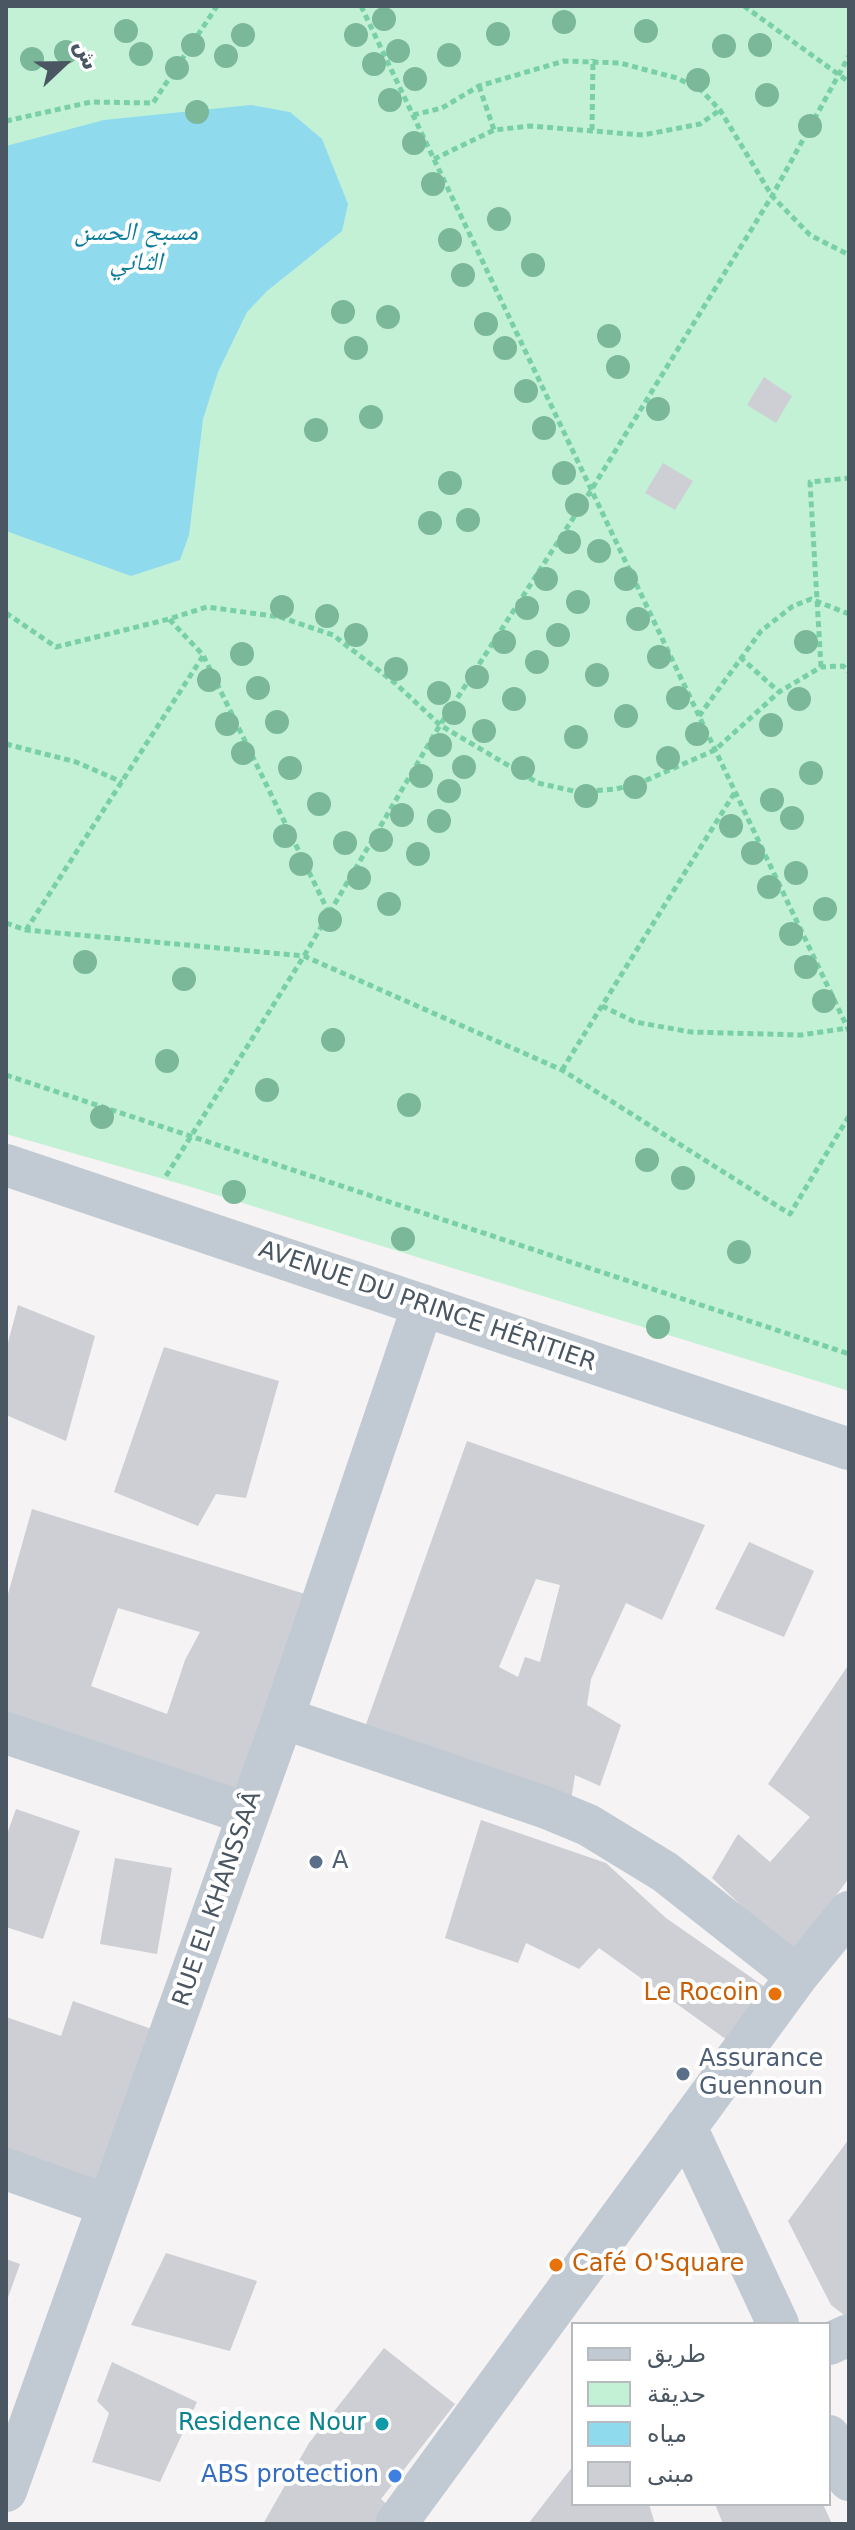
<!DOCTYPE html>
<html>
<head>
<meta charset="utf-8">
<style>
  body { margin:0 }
  #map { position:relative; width:855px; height:2530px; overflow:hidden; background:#f5f3f3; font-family:"DejaVu Sans","Noto Naskh Arabic",sans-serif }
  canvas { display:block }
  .frame { position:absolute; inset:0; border:8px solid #4a5661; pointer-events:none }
  .legend { position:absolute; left:571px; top:2322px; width:260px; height:184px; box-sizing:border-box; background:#fff; border:2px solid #b7bbc0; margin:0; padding:10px 14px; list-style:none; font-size:24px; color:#4a5661 }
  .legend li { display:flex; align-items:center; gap:16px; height:40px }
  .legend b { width:40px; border:2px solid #b7bbc0 }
  .north { position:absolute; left:24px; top:24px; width:80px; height:80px; -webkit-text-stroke:6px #fff; paint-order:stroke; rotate:68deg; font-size:22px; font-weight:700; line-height:32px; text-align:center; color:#4a5661 }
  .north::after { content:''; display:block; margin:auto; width:28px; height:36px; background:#4a5661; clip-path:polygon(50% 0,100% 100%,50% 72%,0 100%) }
</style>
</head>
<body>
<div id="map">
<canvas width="855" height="2530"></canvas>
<div class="frame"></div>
<ul class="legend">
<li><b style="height:10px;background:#c1cad2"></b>طريق</li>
<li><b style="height:22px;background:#c3f1d5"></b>حديقة</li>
<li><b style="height:22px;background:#90daee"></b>مياه</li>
<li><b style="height:22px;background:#cdcfd5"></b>مبنى</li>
</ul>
<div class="north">ش</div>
</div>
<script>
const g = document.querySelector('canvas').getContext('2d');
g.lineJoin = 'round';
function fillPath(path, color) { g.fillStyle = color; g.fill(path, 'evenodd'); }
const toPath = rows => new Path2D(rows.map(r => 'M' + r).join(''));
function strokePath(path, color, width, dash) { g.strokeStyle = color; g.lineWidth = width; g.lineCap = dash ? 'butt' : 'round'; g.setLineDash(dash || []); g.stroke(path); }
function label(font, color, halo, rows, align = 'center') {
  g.font = font + ' "DejaVu Sans","Noto Naskh Arabic",sans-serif'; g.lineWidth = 8; g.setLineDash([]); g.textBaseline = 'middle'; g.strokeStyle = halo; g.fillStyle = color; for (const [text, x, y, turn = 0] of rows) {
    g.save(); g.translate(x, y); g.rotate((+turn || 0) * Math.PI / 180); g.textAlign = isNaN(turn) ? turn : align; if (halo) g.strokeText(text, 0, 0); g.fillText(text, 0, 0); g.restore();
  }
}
fillPath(toPath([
  [6,6,849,6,849,1391,188,1186,6,1134]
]), '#c3f1d5');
fillPath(toPath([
  [251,105,290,112,322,139,348,204,342,231,267,291,247,312,218,372,203,419,189,535,180,560,131,576,6,531,6,146,104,120]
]), '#90daee');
fillPath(toPath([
  [764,377,792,396,776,423,747,405],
  [663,463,693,481,675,510,645,493],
  [18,1305,95,1336,66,1441,6,1415,6,1350],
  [164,1347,279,1381,246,1498,216,1494,198,1526,114,1492],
  [467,1441,705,1525,662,1620,626,1603,591,1679,587,1705,621,1725,600,1786,575,1775,571,1800,365,1727],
  [536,1579,560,1585,540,1662,525,1657,518,1677,499,1667],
  [32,1509,305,1594,237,1798,6,1724,6,1601],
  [118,1608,200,1632,185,1660,167,1714,91,1686],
  [749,1542,814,1571,784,1637,715,1609],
  [849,1664,849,1878,793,1954,712,1878,738,1834,770,1862,810,1817,768,1784],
  [16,1809,80,1831,43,1939,6,1927,6,1837],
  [481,1820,606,1863,666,1918,775,1994,734,2045,599,1948,579,1969,526,1943,518,1963,445,1938],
  [115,1858,172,1868,157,1954,100,1944],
  [73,2001,160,2032,106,2189,6,2154,6,2017,61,2036],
  [849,2139,849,2314,844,2315,831,2305,788,2221],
  [166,2253,257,2281,230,2351,131,2325],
  [6,2259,20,2264,6,2303],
  [384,2348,455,2404,381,2499,398,2515,391,2524,263,2524,309,2443],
  [112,2362,197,2402,160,2482,92,2462,109,2413,97,2401],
  [573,2466,573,2504,649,2504,655,2524,528,2524],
  [715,2504,823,2504,832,2524,723,2524]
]), '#cdcfd5');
strokePath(toPath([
  [361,6,849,1031],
  [744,6,849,82],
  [479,86,494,130],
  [413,115,442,108,479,86,564,61,620,63,677,78,701,90,720,110,772,196,810,235,849,255],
  [6,121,91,102,153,103,217,6],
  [592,130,593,59],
  [434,159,494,130,530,126,643,135,700,124,720,110],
  [6,613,56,647,169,619],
  [740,657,779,692],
  [821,667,810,482,849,478],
  [699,716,761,631,793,606,811,599,849,614],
  [6,744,76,762,122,782],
  [329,913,203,655,169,619,207,607,280,617,333,635,395,683,440,725,538,783,578,792,616,789,640,783,715,750,779,692,821,667,843,666,849,672],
  [6,923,26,930,304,956,562,1070,790,1214,849,1116],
  [26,930,203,656],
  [602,1006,635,1022,691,1032,801,1035,848,1028],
  [562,1070,735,792],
  [6,1075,849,1354],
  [166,1176,304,956,440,725,590,492,772,196,849,56]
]), '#7ad0a6', 5, [6, 4]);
strokePath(toPath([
  [6,1165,849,1449],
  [283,1718,547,1808,588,1825,665,1872,797,1976],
  [6,1733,248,1814],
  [686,2127,778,2324],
  [6,2169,107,2205],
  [829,2344,849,2335],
  [829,2436,849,2480],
  [6,2491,283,1718,423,1305],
  [396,2524,797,1976,849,1912]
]), '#c1cad2', 42);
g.fillStyle = '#7bb799';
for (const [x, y] of [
  [384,19],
  [564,22],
  [126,31],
  [646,31],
  [498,34],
  [243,35],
  [356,35],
  [193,45],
  [760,45],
  [724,46],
  [398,51],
  [66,52],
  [141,54],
  [449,55],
  [226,56],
  [32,59],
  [374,64],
  [177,68],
  [415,79],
  [698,80],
  [767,95],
  [390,100],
  [197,112],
  [810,126],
  [414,143],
  [433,184],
  [499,219],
  [450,240],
  [533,265],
  [463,275],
  [343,312],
  [388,317],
  [486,324],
  [609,336],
  [356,348],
  [505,348],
  [618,367],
  [526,391],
  [658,409],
  [371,417],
  [544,428],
  [316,430],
  [564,473],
  [450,483],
  [577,505],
  [468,520],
  [430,523],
  [569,542],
  [599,551],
  [546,579],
  [626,579],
  [578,602],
  [282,607],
  [527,608],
  [327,616],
  [638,619],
  [356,635],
  [558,635],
  [504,642],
  [806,642],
  [242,654],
  [659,657],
  [537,662],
  [396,669],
  [597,675],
  [477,677],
  [209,680],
  [258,688],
  [439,693],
  [678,698],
  [514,699],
  [799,699],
  [454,713],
  [626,716],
  [277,722],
  [227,724],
  [771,725],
  [484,731],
  [697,734],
  [576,737],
  [440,745],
  [243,753],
  [668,758],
  [464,767],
  [290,768],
  [523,768],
  [811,773],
  [421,776],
  [635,787],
  [449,791],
  [586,796],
  [772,800],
  [319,804],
  [402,815],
  [792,818],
  [439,821],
  [731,826],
  [285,836],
  [381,840],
  [345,843],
  [753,853],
  [418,854],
  [301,864],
  [796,873],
  [359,878],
  [769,887],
  [389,904],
  [825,909],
  [330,920],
  [791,934],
  [85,962],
  [806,967],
  [184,979],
  [824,1001],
  [333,1040],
  [167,1061],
  [267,1090],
  [409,1105],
  [102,1117],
  [647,1160],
  [683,1178],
  [234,1192],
  [403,1239],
  [739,1252],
  [658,1327]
]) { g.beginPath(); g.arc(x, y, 12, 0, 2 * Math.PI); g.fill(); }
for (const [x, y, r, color] of [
  [316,1862,8,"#5c6f8a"],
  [775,1994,8,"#e8710a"],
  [683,2074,8,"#5c6f8a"],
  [556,2265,8,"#e8710a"],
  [382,2424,8,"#0f9aa8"],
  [395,2476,8,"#3f7fe0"]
]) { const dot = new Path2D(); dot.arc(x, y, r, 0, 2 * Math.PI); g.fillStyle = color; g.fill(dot); strokePath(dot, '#fff', 3); }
label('24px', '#4a5661', '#fff', [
  ["AVENUE DU PRINCE HÉRITIER",427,1307,19],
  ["RUE EL KHANSSAÂ",218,1899,-71]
]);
label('24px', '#4e5e75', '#fff', [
  ["A",332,1862],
  ["Assurance",699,2060],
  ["Guennoun",699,2088]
], 'left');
label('24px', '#c56008', '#fff', [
  ["Le Rocoin",759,1994],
  ["Café O'Square",572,2265,"left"]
], 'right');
label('24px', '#0d838f', '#fff', [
  ["Residence Nour",366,2424]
], 'right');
label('24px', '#366cbe', '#fff', [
  ["ABS protection",379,2476]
], 'right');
label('italic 26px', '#0c7c9b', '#fff', [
  ["مسبح الحسن",136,233],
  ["الثاني",136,263]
]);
</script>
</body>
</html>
